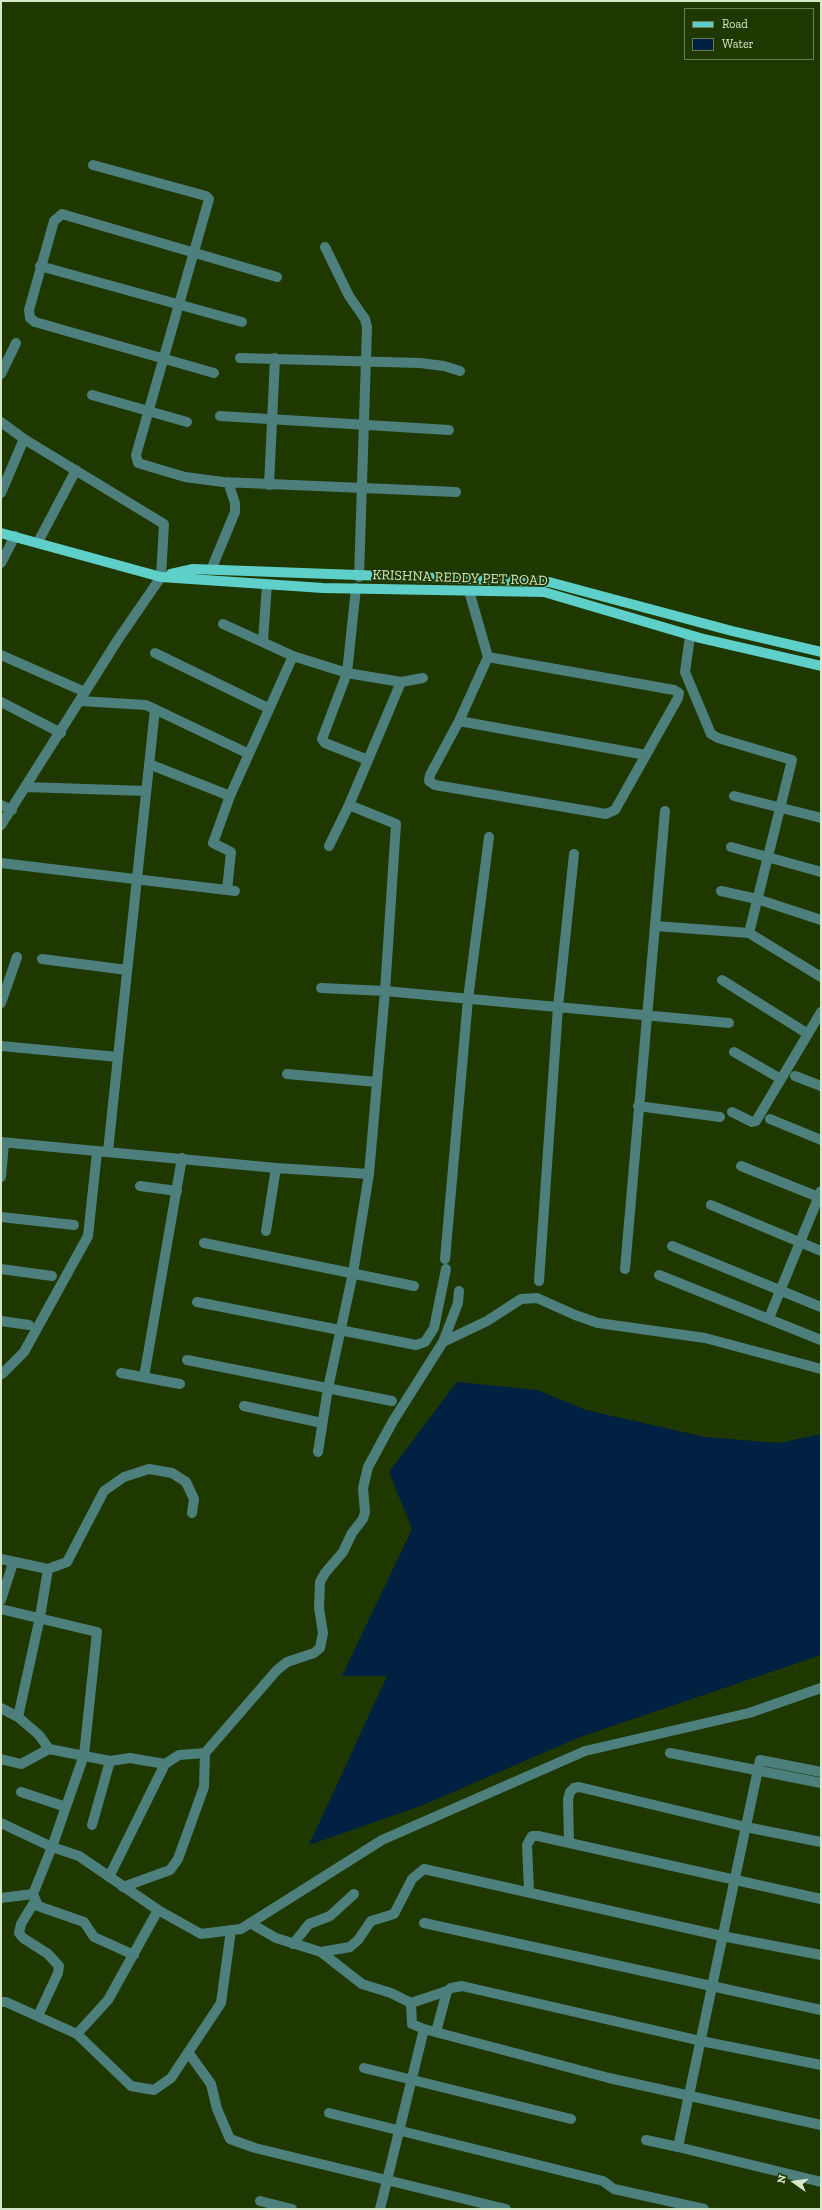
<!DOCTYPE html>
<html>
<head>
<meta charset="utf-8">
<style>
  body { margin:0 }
  #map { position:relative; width:822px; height:2210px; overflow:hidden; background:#1f3800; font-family:"Zilla Slab",serif }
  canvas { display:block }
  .frame { position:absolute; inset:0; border:2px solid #d6e6c9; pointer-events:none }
  .legend { position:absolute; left:684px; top:8px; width:130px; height:52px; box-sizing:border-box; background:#1f3800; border:1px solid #687e50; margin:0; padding:5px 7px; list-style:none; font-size:12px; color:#d6e6c9 }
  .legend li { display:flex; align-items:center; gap:8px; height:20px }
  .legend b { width:20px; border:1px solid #687e50 }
  .north { position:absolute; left:774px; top:2162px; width:40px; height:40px; -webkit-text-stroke:3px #1f3800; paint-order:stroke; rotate:284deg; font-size:11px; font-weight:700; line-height:16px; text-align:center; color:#d6e6c9 }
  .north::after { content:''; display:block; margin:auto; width:14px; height:18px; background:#d6e6c9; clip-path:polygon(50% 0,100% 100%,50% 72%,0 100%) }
</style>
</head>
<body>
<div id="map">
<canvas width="822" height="2210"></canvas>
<div class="frame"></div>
<ul class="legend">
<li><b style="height:5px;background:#5fcfca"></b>Road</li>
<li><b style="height:11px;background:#002141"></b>Water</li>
</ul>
<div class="north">N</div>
</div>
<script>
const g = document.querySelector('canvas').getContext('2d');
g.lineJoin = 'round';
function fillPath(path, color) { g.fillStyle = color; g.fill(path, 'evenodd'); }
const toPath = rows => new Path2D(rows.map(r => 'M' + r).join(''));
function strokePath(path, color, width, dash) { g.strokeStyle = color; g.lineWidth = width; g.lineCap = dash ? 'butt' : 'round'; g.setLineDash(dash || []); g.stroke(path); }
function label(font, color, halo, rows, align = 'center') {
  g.font = font + ' "Zilla Slab",serif'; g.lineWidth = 4; g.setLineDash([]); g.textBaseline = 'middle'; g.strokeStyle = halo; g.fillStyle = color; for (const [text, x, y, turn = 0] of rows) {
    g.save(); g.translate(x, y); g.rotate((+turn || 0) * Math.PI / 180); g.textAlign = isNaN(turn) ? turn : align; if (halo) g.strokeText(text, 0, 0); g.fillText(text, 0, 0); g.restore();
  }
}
fillPath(toPath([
  [457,1382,537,1390,586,1410,705,1437,779,1443,821,1434,821,1655,580,1737,423,1805,309,1845,387,1676,342,1676,412,1529,389,1472]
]), '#002141');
strokePath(toPath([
  [93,165,206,196,209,199,136,455,138,463,185,477,223,482,456,492],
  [325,247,349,296,365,319,367,327,359,577],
  [40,266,242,322],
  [240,358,420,363,444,366,460,371],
  [214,373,35,322,30,318,29,310,54,221,62,214,277,277],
  [1,374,16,343],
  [92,395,187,422],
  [220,416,449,430],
  [1,422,24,439,164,524,161,577,119,638,1,825],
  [269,485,275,358],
  [1,493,24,439],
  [38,542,76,470],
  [1,563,15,536],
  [211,570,235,512,235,503,228,482],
  [469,591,488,657,459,721,430,775,429,781,435,785,606,814,615,810,678,698,679,693,674,690,488,657],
  [223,624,293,656,230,796,213,843,231,852,227,890],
  [690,636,685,672,711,734,718,738,792,760,749,933,821,977],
  [263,641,267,584],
  [155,653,268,708],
  [1,655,85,692],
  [293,656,347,673,322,739,325,743,368,760],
  [401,682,423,678],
  [80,701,146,705,249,754],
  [1,702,61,733],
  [459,721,646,755],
  [149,764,230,796],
  [26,787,146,791],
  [734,796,821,818],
  [1,805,12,810],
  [329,846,349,805,401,682,347,673,356,588],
  [731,847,821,872],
  [1,863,235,891],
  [721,891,757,899,821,920],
  [656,926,749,933],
  [42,959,127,970],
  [722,980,808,1034],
  [321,988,385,991,729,1023],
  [1,1003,17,957],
  [1,1046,118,1057],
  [734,1052,781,1079],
  [287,1074,377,1082],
  [795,1076,821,1086],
  [638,1106,720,1117],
  [732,1112,752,1122,756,1121,821,1012],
  [770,1119,821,1140],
  [1,1142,276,1168,369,1174],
  [108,1151,155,709],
  [741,1166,821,1198],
  [1,1177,4,1143],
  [140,1186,177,1191],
  [711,1205,821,1251],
  [1,1217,74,1225],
  [266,1231,276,1168],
  [204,1243,414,1286],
  [672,1246,821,1307],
  [445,1259,468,999,489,837],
  [1,1269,52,1276],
  [625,1269,665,811],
  [659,1275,821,1340],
  [539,1281,558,1007,574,854],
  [197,1302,416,1345,425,1342,434,1328,446,1269],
  [769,1318,821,1191],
  [1,1321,29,1325],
  [443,1342,487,1321,521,1299,537,1298,575,1315,598,1323,705,1338,821,1369],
  [187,1360,392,1401],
  [121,1373,180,1384],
  [2,1374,24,1352,88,1236,97,1152],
  [144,1377,182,1158],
  [244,1406,322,1423],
  [318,1452,328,1388,353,1273,369,1174,385,991,396,824,349,805],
  [1,1559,48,1569,67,1562,104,1491,124,1477,149,1469,172,1473,186,1482,194,1499,192,1513],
  [1,1600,13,1563],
  [1,1609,97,1632,84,1755,52,1847,33,1894],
  [1,1708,18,1717,39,1735,49,1749,110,1761,130,1758,165,1764],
  [18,1717,40,1617,48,1569],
  [670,1753,821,1783],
  [1,1759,21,1764,49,1749],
  [821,1772,760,1760,678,2147,821,2182],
  [21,1792,66,1807],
  [1,1823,52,1847,79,1856,158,1910,201,1934,241,1929,382,1840,585,1751,749,1713,821,1688],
  [92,1825,110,1761],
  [569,1843,568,1799,570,1792,574,1788,579,1787,746,1827,821,1842],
  [109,1877,165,1764,179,1755,205,1753],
  [123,1887,170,1870,178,1859,204,1787,205,1753,277,1670,287,1662,314,1653,320,1648,323,1633,319,1608,320,1582,325,1573,343,1552,352,1533,363,1519,365,1512,363,1488,368,1467,393,1421,443,1342,458,1303,459,1291],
  [529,1891,527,1845,532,1836,538,1836,821,1899],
  [1,1898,33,1894,38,1906,84,1922,94,1937,134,1955],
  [35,1901,21,1924,19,1933,23,1938,48,1954,59,1966,58,1973,38,2016],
  [250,1923,276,1938,321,1952,362,1984,391,1993,411,2003,412,2024,424,2029,380,2209],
  [424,1923,821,2010],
  [293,1944,309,1924,330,1916,354,1894],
  [321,1952,350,1947,358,1940,371,1921,394,1914,412,1879,424,1869,722,1936,821,1955],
  [1,2002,6,2002,77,2034,131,2086,154,2090,171,2078,221,2003,231,1930],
  [411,2003,447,1991],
  [424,2029,609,2078,821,2125],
  [436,2032,447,1991,451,1988,462,1986,701,2041,821,2065],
  [77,2034,108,2000,158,1910],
  [188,2052,211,2084,217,2109,230,2139,255,2148,506,2209],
  [364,2068,571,2119],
  [329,2113,603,2181,614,2189,704,2209],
  [646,2140,678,2147],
  [260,2201,292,2209]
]), '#4d7f7d', 10);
strokePath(toPath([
  [1,533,161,577,323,588,544,592,700,638,821,666],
  [171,574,193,569,549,582,732,631,821,652]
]), '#5fcfca', 10);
label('14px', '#d6e6c9', '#1f3800', [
  ["KRISHNA REDDY PET ROAD",460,578,2]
]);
</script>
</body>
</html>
